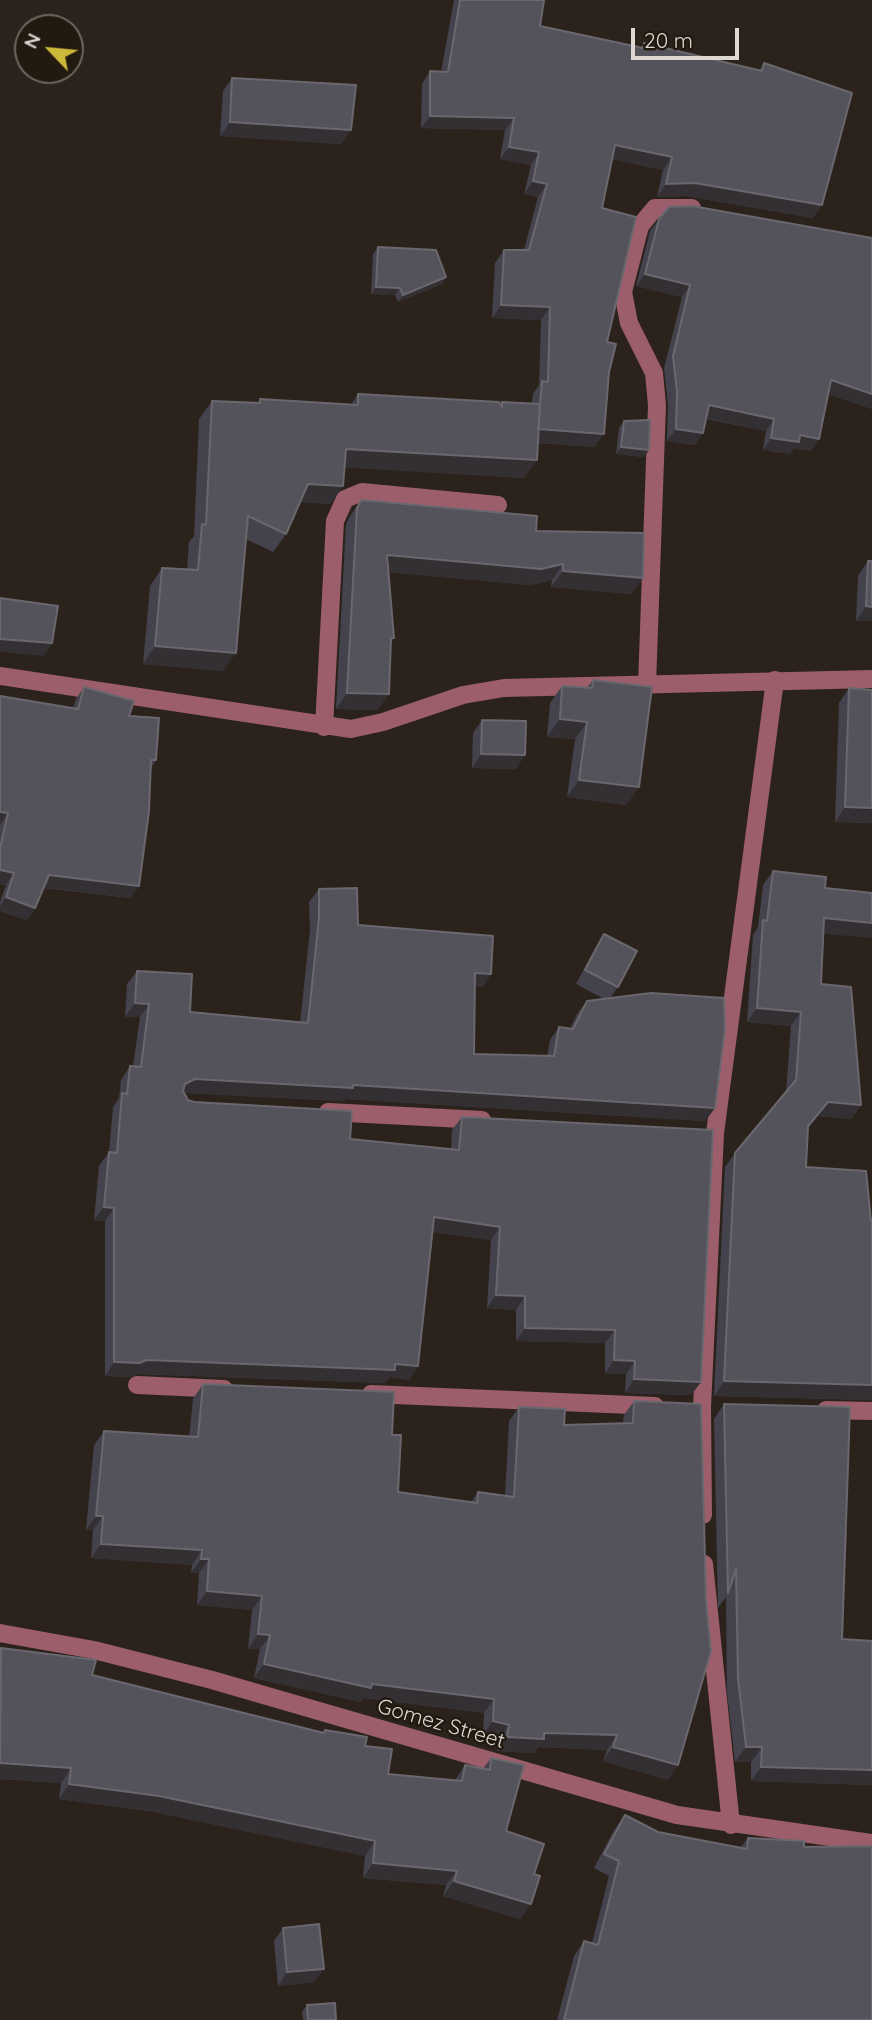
<!DOCTYPE html>
<html>
<head>
<meta charset="utf-8">
<style>
  body { margin:0 }
  #map { position:relative; width:872px; height:2020px; overflow:hidden; background:#2b231b; font-family:Quicksand,sans-serif }
  canvas { display:block }
  .north { position:absolute; left:14px; top:14px; width:70px; height:70px; box-sizing:border-box; background:#221a11; border:2px solid #6d665f; border-radius:50%; rotate:296deg; font-size:19px; font-weight:700; line-height:28px; text-align:center; color:#ded8d3 }
  .north::after { content:''; display:block; margin:auto; width:24px; height:32px; background:#ccb939; clip-path:polygon(50% 0,100% 100%,50% 72%,0 100%) }
  .scale { position:absolute; left:631px; top:28px; width:108px; height:32px; box-sizing:border-box; border:4px solid #ded8d3; border-top:0; padding-left:9px; font-size:21px; line-height:24px; white-space:nowrap; color:#ded8d3; -webkit-text-stroke:5px #221a11; paint-order:stroke }
</style>
</head>
<body>
<div id="map">
<canvas width="872" height="2020"></canvas>
<div class="north">N</div>
<div class="scale">20 m</div>
</div>
<script>
const g = document.querySelector('canvas').getContext('2d');
g.lineJoin = 'round';
const toPath = rows => new Path2D(rows.map(r => 'M' + r).join(''));
function strokePath(path, color, width, dash) { g.strokeStyle = color; g.lineWidth = width; g.lineCap = dash ? 'butt' : 'round'; g.setLineDash(dash || []); g.stroke(path); }
function fillPath(path, color) { g.fillStyle = color; g.fill(path, 'evenodd'); }
function label(font, color, halo, rows, align = 'center') {
  g.font = font + ' Quicksand,sans-serif'; g.lineWidth = 5; g.setLineDash([]); g.textBaseline = 'middle'; g.strokeStyle = halo; g.fillStyle = color; for (const [text, x, y, turn = 0] of rows) {
    g.save(); g.translate(x, y); g.rotate((+turn || 0) * Math.PI / 180); g.textAlign = isNaN(turn) ? turn : align; if (halo) g.strokeText(text, 0, 0); g.fillText(text, 0, 0); g.restore();
  }
}
strokePath(toPath([
  [0,676,351,729,383,722,463,695,504,688,872,679],
  [647,685,657,405,654,373,629,323,623,292,640,226,655,208,692,208],
  [324,727,335,521,345,499,362,492,498,505],
  [328,1112,482,1120],
  [137,1385,224,1389],
  [371,1394,655,1406],
  [826,1410,872,1411],
  [703,1515,702,1407,715,1133,775,680],
  [704,1564,731,1825],
  [0,1633,94,1650,212,1680,677,1815,872,1843]
]), '#9b5e6a', 18);
fillPath(toPath([
  [454,0,542,0,540,26,641,47,644,43,759,71,764,63,822,205,813,218,686,196,657,197,663,170,612,159,602,208,607,342,609,372,595,447,538,443,524,478,345,467,343,486,330,504,300,502,286,534,273,552,246,539,223,671,143,664,150,586,162,568,187,570,189,542,194,536,199,419,212,401,258,403,260,399,351,405,358,394,500,404,502,402,532,403,533,394,539,385,541,320,492,318,495,263,504,250,524,250,538,197,524,194,531,165,500,159,505,130,421,128,422,84,430,71,441,72],
  [232,78,351,130,341,144,220,136,223,91],
  [659,219,872,238,872,409,828,394,819,439,810,451,794,448,790,454,763,450,766,431,706,419,695,445,667,441,668,404,664,368,682,297,636,286,650,231],
  [378,247,446,277,442,284,398,302,395,295,371,294,373,254],
  [624,421,644,457,616,454,619,428],
  [361,500,536,531,632,594,551,587,552,580,530,585,388,572,394,638,391,642,378,710,336,709,346,524,350,516],
  [868,561,872,621,856,621,858,576],
  [593,680,639,787,626,805,567,797,575,739,547,737,550,703,562,686,587,688],
  [84,687,129,716,156,760,151,768,139,886,130,898,44,888,35,908,27,920,0,911,0,902,6,885,0,884,0,696,73,708,76,699],
  [849,688,872,690,872,823,835,822,839,703],
  [482,720,516,769,472,768,473,733],
  [773,871,825,888,821,984,861,1105,851,1119,818,1116,808,1129,806,1167,872,1221,872,1400,714,1396,725,1167,735,1153,786,1092,791,1026,747,1022,753,935,758,927,763,885],
  [319,889,358,925,491,974,482,987,475,987,474,1054,547,1056,550,1040,559,1027,570,1029,577,1014,587,1001,604,999,576,984,595,948,604,934,618,987,610,998,715,1108,705,1121,345,1099,344,1101,186,1093,184,1093,188,1100,350,1139,451,1149,452,1130,462,1117,701,1382,691,1395,625,1393,626,1374,605,1374,605,1343,516,1341,516,1310,487,1308,491,1240,433,1232,418,1366,409,1380,390,1377,385,1383,137,1374,130,1377,105,1376,105,1221,94,1220,99,1166,109,1152,113,1107,119,1098,121,1080,130,1066,133,1066,140,1017,125,1017,127,984,137,971,190,1012,300,1023,310,930,309,902],
  [203,1384,392,1435,398,1492,471,1502,478,1492,505,1496,509,1421,519,1407,564,1425,623,1423,624,1415,634,1401,668,1780,603,1761,607,1750,538,1747,534,1753,497,1751,499,1739,483,1735,484,1713,364,1698,361,1702,254,1678,260,1649,248,1649,252,1610,197,1605,199,1573,191,1573,192,1565,91,1558,93,1530,86,1530,94,1445,104,1431,189,1437,193,1399],
  [724,1404,842,1639,872,1641,872,1785,751,1781,751,1762,735,1762,727,1692,726,1597,718,1608,714,1419],
  [1,1648,92,1675,323,1733,325,1730,365,1746,388,1774,455,1780,465,1765,483,1769,491,1758,506,1831,534,1874,531,1904,520,1919,443,1896,446,1885,363,1878,365,1856,149,1811,59,1799,61,1783,0,1779],
  [625,1815,658,1832,740,1848,748,1838,804,1847,872,2020,557,2020,574,1956,584,1941,592,1943,609,1876,594,1868,614,1830],
  [283,1928,324,1969,314,1982,278,1986,274,1941],
  [307,2005,336,2020,303,2020,302,2012]
]), '#44424d');
fillPath(toPath([
  [430,116,514,118,505,130,421,128],
  [230,122,351,130,341,144,220,136],
  [615,145,672,157,663,170,607,158],
  [509,147,539,152,531,165,500,159],
  [533,181,547,184,538,197,524,194],
  [695,183,822,205,813,218,686,196,657,197,666,184],
  [645,274,690,285,682,297,636,286],
  [446,277,442,284,398,302,403,295],
  [376,287,400,288,395,295,371,294],
  [501,305,550,307,541,320,492,318],
  [831,380,872,394,872,409,823,393],
  [709,405,774,419,766,431,700,417],
  [538,429,604,434,595,447,530,442],
  [676,429,703,433,695,445,667,441],
  [800,435,819,439,810,451,794,448,790,454,763,450,771,438],
  [621,447,649,450,644,457,616,454],
  [346,449,537,460,524,478,334,467],
  [308,484,343,486,330,504,295,502],
  [387,555,563,564,552,580,530,585,375,571],
  [563,571,643,578,632,594,551,587],
  [866,606,872,607,872,621,856,621],
  [0,639,52,643,44,656,0,652],
  [155,646,236,653,223,671,143,664],
  [347,693,389,694,378,710,336,709],
  [560,719,587,722,575,739,547,737],
  [481,754,525,755,516,769,472,768],
  [579,780,639,787,626,805,567,797],
  [845,807,872,808,872,823,835,822],
  [0,812,8,813,0,825],
  [0,870,14,873,6,885,0,884],
  [49,875,139,886,130,898,40,887],
  [6,897,35,908,27,920,0,911,0,906],
  [824,918,872,923,872,938,813,933],
  [475,973,491,974,482,987,466,986],
  [135,1003,149,1004,140,1017,125,1017],
  [757,1008,801,1012,791,1026,747,1022],
  [195,1079,353,1085,715,1108,705,1121,345,1099,344,1101,186,1093,176,1097,185,1084],
  [828,1102,861,1105,851,1119,818,1116,798,1141,808,1126],
  [104,1207,114,1208,105,1221,94,1220],
  [434,1217,500,1227,491,1240,425,1231],
  [496,1295,525,1296,516,1310,487,1308],
  [525,1328,615,1330,605,1343,516,1341],
  [147,1360,395,1364,418,1366,409,1380,390,1377,385,1383,137,1374,130,1377,105,1376,114,1362],
  [614,1360,635,1361,626,1374,605,1374],
  [634,1379,701,1382,691,1395,625,1393],
  [724,1381,872,1385,872,1400,714,1396],
  [96,1516,103,1516,93,1530,86,1530],
  [101,1544,202,1550,192,1565,91,1558],
  [201,1559,209,1559,199,1573,191,1573],
  [207,1591,262,1596,252,1610,197,1605],
  [258,1634,270,1635,260,1649,248,1649],
  [264,1664,494,1699,484,1713,364,1698,361,1702,254,1678],
  [493,1721,509,1725,499,1739,483,1735],
  [544,1733,617,1735,607,1750,538,1747,534,1753,497,1751,507,1737],
  [613,1747,678,1765,668,1780,603,1761],
  [746,1747,762,1747,751,1762,735,1762],
  [0,1763,71,1768,61,1783,0,1779],
  [761,1767,872,1770,872,1785,751,1781],
  [69,1784,159,1796,375,1841,365,1856,149,1811,59,1799],
  [373,1863,457,1871,446,1885,363,1878],
  [454,1881,531,1904,520,1919,443,1896],
  [324,1969,314,1982,278,1986,287,1972]
]), '#332f33');
const building = toPath([
  [460,0,544,0,540,26,643,48,644,43,762,71,764,63,852,93,822,205,695,183,666,184,672,157,615,145,602,208,636,217,607,342,616,344,609,372,604,434,538,429,542,381,548,382,550,307,501,305,504,250,529,250,547,184,533,181,539,152,509,147,514,118,430,116,430,71,448,72,460,0],
  [232,78,356,85,351,130,230,122,232,78],
  [692,206,872,238,872,394,831,380,819,439,800,435,799,442,771,438,774,419,709,405,703,433,676,429,677,392,673,356,690,285,645,274,659,219,669,207,692,206],
  [378,247,436,250,446,277,403,295,400,288,376,287,378,247],
  [358,394,499,402,502,407,502,402,540,404,537,460,346,449,343,486,308,484,286,534,248,516,236,653,155,646,162,568,198,570,202,524,206,525,212,401,260,403,260,399,358,405,358,394],
  [650,420,649,450,621,447,624,421,650,420],
  [361,500,537,516,536,531,644,533,643,578,563,571,563,564,541,569,387,555,394,638,391,638,389,694,347,693,357,508,361,500],
  [868,561,872,561,872,607,866,606,868,561],
  [0,598,58,606,52,643,0,639,0,598],
  [593,680,652,687,639,787,579,780,587,722,560,719,562,686,592,688,593,680],
  [84,687,134,701,129,716,159,718,156,760,151,760,149,811,139,886,49,875,35,908,6,897,14,873,0,870,0,848,8,813,0,812,0,696,78,709,84,687],
  [849,688,872,690,872,808,845,807,849,688],
  [482,720,526,721,525,755,481,754,482,720],
  [773,871,826,877,825,888,872,893,872,923,824,918,821,984,851,987,861,1105,828,1102,808,1126,806,1167,866,1171,871,1221,872,1221,872,1385,724,1381,735,1153,796,1080,801,1012,757,1008,763,920,767,921,773,871],
  [357,888,358,925,493,936,491,974,475,973,474,1054,554,1056,559,1027,573,1029,587,1001,651,993,724,998,725,1029,715,1108,353,1085,353,1088,195,1079,185,1084,183,1091,188,1100,194,1102,352,1111,350,1139,459,1150,462,1117,713,1130,701,1382,634,1379,635,1361,614,1360,615,1330,525,1328,525,1296,496,1295,500,1227,434,1217,418,1366,395,1364,395,1370,147,1360,139,1363,114,1362,114,1208,104,1207,109,1152,117,1153,122,1093,127,1094,130,1066,141,1067,149,1004,135,1003,137,971,192,974,190,1012,308,1023,319,917,319,889,357,888],
  [604,934,637,951,618,987,585,970,604,934],
  [203,1384,394,1392,392,1435,401,1435,398,1492,477,1503,478,1492,514,1497,519,1407,565,1409,564,1425,633,1423,634,1401,701,1404,706,1599,711,1651,678,1765,613,1747,617,1735,544,1733,544,1739,507,1737,509,1725,493,1721,494,1699,372,1684,371,1688,264,1664,270,1635,258,1634,262,1596,207,1591,209,1559,201,1559,202,1550,101,1544,103,1516,96,1516,104,1431,198,1437,203,1384],
  [724,1404,850,1407,842,1639,872,1641,872,1770,761,1767,762,1747,746,1747,738,1678,736,1569,728,1593,724,1404],
  [1,1648,96,1660,92,1675,324,1733,325,1730,367,1737,365,1746,392,1749,388,1774,462,1781,465,1765,490,1770,491,1758,524,1765,506,1831,544,1844,534,1874,540,1876,531,1904,454,1881,457,1871,373,1863,375,1841,159,1796,69,1784,71,1768,0,1763,1,1648],
  [625,1815,658,1832,747,1849,748,1838,804,1841,804,1847,872,1846,872,2020,564,2020,584,1941,598,1945,619,1861,604,1854,625,1815],
  [319,1924,324,1969,287,1972,283,1928,319,1924],
  [335,2003,336,2020,308,2020,307,2005,335,2003]
]);
fillPath(building, '#54525b');
strokePath(building, '#6a676e', 2);
label('21px', '#ded8d3', '#221a11', [
  ["Gomez Street",441,1724,16]
]);
</script>
</body>
</html>
